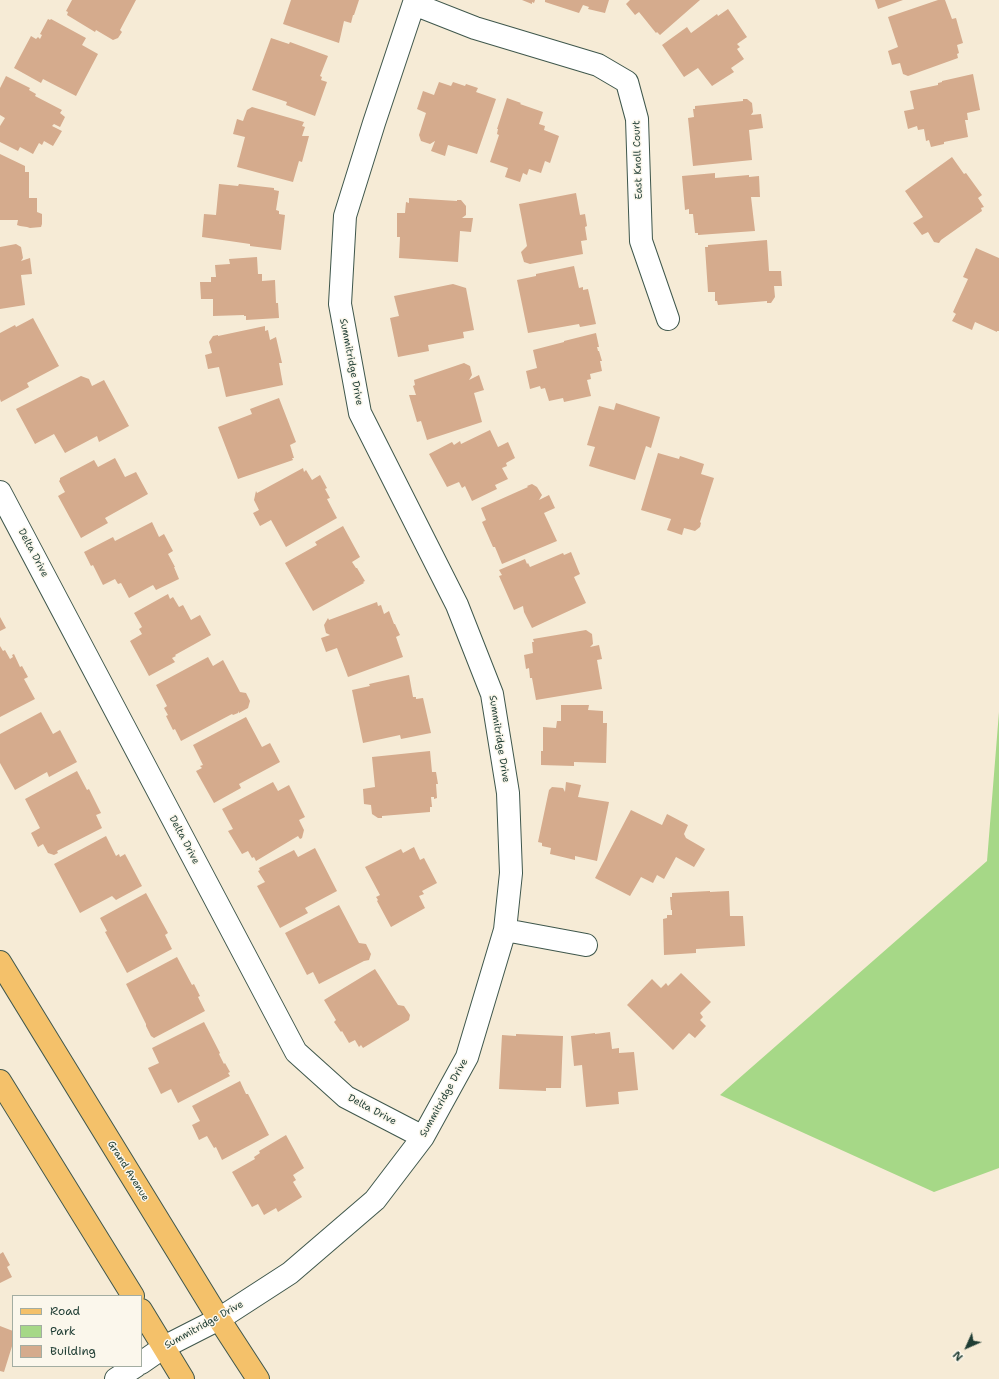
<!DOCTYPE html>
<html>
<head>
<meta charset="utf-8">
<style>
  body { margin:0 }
  #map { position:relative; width:999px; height:1379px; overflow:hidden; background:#f6ebd6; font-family:"Shantell Sans",sans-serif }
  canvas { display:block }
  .legend { position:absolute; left:12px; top:1295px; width:130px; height:72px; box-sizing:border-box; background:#fbf7ec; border:1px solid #a3ada2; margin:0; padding:5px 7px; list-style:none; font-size:12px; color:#1f3d34 }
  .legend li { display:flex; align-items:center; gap:8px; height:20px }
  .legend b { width:20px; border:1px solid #a3ada2 }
  .north { position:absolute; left:947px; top:1327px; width:40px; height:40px; -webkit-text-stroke:3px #fbf7ec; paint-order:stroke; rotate:225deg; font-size:11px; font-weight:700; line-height:16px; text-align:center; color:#1f3d34 }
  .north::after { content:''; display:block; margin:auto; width:14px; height:18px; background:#1f3d34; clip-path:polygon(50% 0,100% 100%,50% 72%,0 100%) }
</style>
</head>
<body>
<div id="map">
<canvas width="999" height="1379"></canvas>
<ul class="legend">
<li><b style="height:5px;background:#f4c16a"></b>Road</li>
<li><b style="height:11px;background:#a6d887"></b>Park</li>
<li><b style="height:11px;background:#d5ab8d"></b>Building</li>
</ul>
<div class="north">N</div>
</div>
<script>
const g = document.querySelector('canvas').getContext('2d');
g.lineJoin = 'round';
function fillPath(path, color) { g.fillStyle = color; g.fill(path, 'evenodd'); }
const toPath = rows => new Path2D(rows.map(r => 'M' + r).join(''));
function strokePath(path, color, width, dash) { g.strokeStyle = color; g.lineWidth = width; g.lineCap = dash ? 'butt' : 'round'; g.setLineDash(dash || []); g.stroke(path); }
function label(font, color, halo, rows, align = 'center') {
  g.font = font + ' "Shantell Sans",sans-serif'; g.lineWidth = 3; g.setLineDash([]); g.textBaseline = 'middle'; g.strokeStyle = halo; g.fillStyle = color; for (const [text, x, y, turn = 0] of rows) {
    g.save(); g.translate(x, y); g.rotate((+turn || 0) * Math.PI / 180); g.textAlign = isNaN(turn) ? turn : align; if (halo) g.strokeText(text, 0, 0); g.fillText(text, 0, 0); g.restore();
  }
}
fillPath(toPath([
  [999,712,999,1168,934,1192,720,1095,987,861]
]), '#a6d887');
fillPath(toPath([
  [72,0,136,0,120,30,122,32,118,38,113,40,96,30,95,32,67,15,68,12,66,11],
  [291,0,359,0,354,15,353,15,351,23,344,21,339,43,283,24],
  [522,0,535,0,534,3,532,2,532,4],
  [545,0,609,0,605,13,588,9,589,7,583,5,579,13,545,2],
  [630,0,700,0,660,35,657,32,656,33,639,12,635,15,626,4],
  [875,0,903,0,878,9],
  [938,0,945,0,952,19,956,18,963,43,957,45,959,53,957,54,958,58,908,76,903,74,900,63,892,65,888,51,898,47,888,17],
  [728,9,747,37,737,44,740,47,737,49,744,59,731,68,734,72,712,86,698,68,684,77,662,45,687,27,691,33,717,14,718,16],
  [48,19,50,20,51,19,86,38,82,45,98,54,76,96,43,79,41,83,14,68,31,36,36,39,38,37,40,39,42,35,40,34],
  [271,38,289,44,290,42,328,56,320,76,322,77,321,80,327,82,315,116,286,105,287,102,252,90],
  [973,74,980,110,967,113,968,120,965,120,968,137,944,142,944,144,931,147,929,140,926,141,924,129,918,130,917,126,908,129,904,111,914,109,910,91,938,85,938,83,942,82,942,81],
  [6,76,30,88,29,90,36,94,35,96,62,110,60,113,65,117,60,127,54,124,52,126,62,131,53,146,44,141,42,145,39,143,33,154,20,147,18,151,0,142,0,126,5,118,0,115,0,88],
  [439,82,451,86,453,82,465,86,466,84,478,88,476,92,496,99,477,154,448,145,445,156,431,151,435,141,430,144,421,141,419,135,426,113,417,109,423,91,434,95],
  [507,98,521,103,520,104,543,112,539,124,545,126,544,130,559,136,550,163,545,161,541,173,529,169,527,175,523,173,520,182,505,177,508,168,490,162,499,135,497,134,498,129,497,129],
  [743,99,747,99,752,103,753,112,751,115,761,114,763,128,749,130,752,160,693,166,688,118,694,117,693,109,695,109,695,106,743,101],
  [252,107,304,122,302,126,305,127,302,136,309,136,302,162,299,161,293,182,237,167,245,137,233,134,237,119,243,121,247,110],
  [0,154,25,166,25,172,29,172,29,198,37,198,37,212,42,214,42,224,41,227,30,228,27,227,20,226,17,225,18,220,0,220],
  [952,157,964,174,966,173,982,195,978,198,984,207,981,208,982,211,941,240,939,243,934,242,928,232,922,235,913,223,923,217,905,191],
  [715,173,715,178,749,175,749,177,759,176,760,197,751,197,755,231,698,235,698,233,695,233,693,214,689,214,689,209,685,210,682,176],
  [219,184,238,186,239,184,274,188,274,190,279,191,276,210,279,211,279,214,285,215,281,250,250,246,250,244,202,237,204,214,216,215],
  [576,193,580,215,585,214,587,226,585,227,587,240,581,241,583,254,530,264,524,262,521,252,527,246,519,204],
  [409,198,457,201,457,200,461,200,466,206,466,215,462,218,473,218,471,232,460,231,458,262,399,258,400,237,397,237,397,213,405,213,406,202,409,203],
  [767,240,769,271,781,271,782,286,774,286,775,297,771,303,767,303,767,301,718,305,717,301,715,301,715,292,708,292,705,247,708,247,708,245],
  [16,244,21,247,23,258,21,261,30,258,32,274,21,275,25,305,0,309,0,247],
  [976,248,999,258,999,331,997,331,997,332,975,322,972,330,952,321,956,314,953,312,968,279,963,277],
  [257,257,258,274,262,274,262,281,275,280,276,303,278,303,279,318,246,320,246,316,244,316,244,315,213,316,213,299,201,299,200,282,211,282,211,277,216,277,215,265,230,264,229,259],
  [574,266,579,288,583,287,583,290,588,289,596,324,580,327,579,324,528,333,517,280,536,276,536,274],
  [453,284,466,288,474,330,463,332,464,338,428,345,429,351,398,357,390,318,399,316,394,296],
  [33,318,59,366,27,383,29,387,1,402,0,399,0,333,15,325,16,327],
  [265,326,265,331,268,330,270,340,276,337,282,363,279,363,283,385,226,397,219,367,208,369,205,355,212,353,209,342,213,336,218,335,218,336],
  [596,333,599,347,597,347,598,351,599,351,602,361,600,361,602,371,590,374,591,379,587,380,591,396,564,402,563,398,549,401,545,388,541,389,540,386,530,389,526,371,537,368,533,350,564,342,564,341],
  [464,363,470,366,472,375,469,380,479,375,484,390,474,393,482,422,427,440,421,421,417,422,409,395,416,395,413,386,415,385,414,380],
  [81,376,89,379,92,386,104,380,129,426,99,442,97,436,65,453,54,434,35,444,16,409],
  [279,398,296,442,290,445,294,458,292,458,293,460,238,479,218,427,252,414,250,409],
  [616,403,660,417,651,448,646,446,635,480,589,466,595,447,587,445,599,406,614,410],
  [490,430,498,447,508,442,515,458,506,463,507,466,502,468,508,479,495,485,497,489,472,501,465,486,462,488,459,482,447,487,429,454,452,442,454,445,460,441,461,444],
  [658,453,679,459,680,456,704,464,701,474,714,478,700,522,701,523,700,527,695,531,684,528,682,535,667,530,671,519,641,510],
  [115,458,125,477,136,472,148,494,105,518,108,523,81,538,58,496,65,492,59,481,60,480,60,478,94,460,98,467],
  [303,468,304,472,306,470,312,480,320,475,327,488,325,489,330,498,327,499,337,518,286,547,271,520,260,526,253,513,259,510,254,500,256,491,257,493],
  [532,484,537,487,542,495,539,500,549,495,555,508,544,513,557,541,502,564,495,547,493,547,482,522,486,520,481,508,528,487,527,486],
  [152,522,159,537,164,534,173,551,168,554,175,567,174,567,179,579,156,590,153,585,129,598,121,583,118,584,115,579,103,585,93,565,91,566,84,552,113,537,115,541],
  [343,526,360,557,352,562,356,568,357,568,365,581,363,582,364,583,313,611,285,563,317,545,315,542],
  [571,552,580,574,574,577,586,603,532,628,524,612,523,606,514,610,499,576,502,575,499,570,525,559,527,564,528,563,530,567,563,553,564,555],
  [168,594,170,599,173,597,179,607,183,605,191,620,200,615,211,635,175,655,176,656,172,658,175,662,149,676,130,641,142,634,139,629,142,627,134,613],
  [377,602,378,606,381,605,384,614,389,611,394,624,395,624,400,635,396,637,403,657,348,677,337,648,326,652,321,638,330,635,326,633,324,625,328,618,329,620],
  [0,617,6,628,0,631],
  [586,630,592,634,593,644,590,647,599,645,602,659,597,660,602,689,536,700,532,678,530,678,529,668,526,669,524,655,533,653,532,642,534,642,533,639],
  [0,646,3,651,5,650,10,659,13,657,12,655,14,654,20,667,22,666,28,677,24,679,35,699,0,717],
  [208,657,213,666,223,660,240,692,246,693,250,701,248,708,239,713,238,711,238,713,233,715,232,714,181,741,175,729,173,730,166,716,168,715,164,708,167,706,156,685],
  [409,675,413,697,416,697,416,699,423,698,431,733,401,739,400,735,363,743,352,690,370,686,369,684],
  [561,705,589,705,588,710,603,711,603,723,607,723,606,763,574,762,574,766,541,765,541,751,543,751,543,727,556,728,557,721,561,721],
  [41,712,53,734,60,730,77,762,49,777,47,772,15,790,0,763,0,734],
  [246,717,262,747,270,743,280,762,239,784,241,788,214,803,196,771,202,768,200,766,203,765,193,745],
  [430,751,432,772,436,772,438,784,436,784,437,798,434,799,434,797,431,797,432,807,430,807,430,812,382,816,382,818,378,818,372,814,371,805,364,804,363,789,375,787,372,757],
  [77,771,87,790,89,789,101,813,96,815,102,828,57,851,58,853,54,855,48,853,43,844,38,847,31,833,40,828,25,799],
  [273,782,278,791,289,785,305,817,299,820,304,830,302,838,300,839,298,836,256,861,254,857,252,858,248,851,242,854,228,831,233,829,222,809],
  [566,782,581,785,578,797,609,802,597,861,575,856,575,860,550,854,551,848,542,846,542,843,538,842,549,790,552,787,563,788,565,792],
  [631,810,662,825,667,814,688,825,684,834,686,838,705,849,694,867,676,857,664,879,657,875,653,883,641,877,630,896,595,878],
  [106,836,116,856,119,854,120,857,125,854,142,886,116,900,112,896,80,913,54,864],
  [414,847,420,860,424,858,437,883,422,891,424,894,419,896,425,908,391,927,377,901,378,900,376,897,380,895,365,867,401,849,403,853],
  [315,848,337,891,305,908,308,913,280,928,257,886,265,882,258,871,260,870,259,868,294,850,298,857],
  [710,891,710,892,729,891,730,916,743,916,745,946,696,949,696,953,664,955,663,919,667,918,667,915,672,915,672,910,671,910,670,897,672,897,672,893],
  [146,893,168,933,165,935,172,949,127,973,105,932,107,931,100,918],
  [339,905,359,943,366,944,371,954,369,960,364,961,319,984,313,972,307,975,285,933],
  [177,957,192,985,194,984,200,996,198,997,205,1011,154,1038,151,1036,146,1026,146,1024,126,984],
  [375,969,398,1005,404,1006,410,1015,409,1020,363,1048,361,1045,359,1047,355,1040,349,1043,342,1031,341,1032,334,1022,336,1020,324,1000],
  [681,973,711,1002,700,1013,703,1017,700,1020,706,1026,695,1038,689,1033,673,1050,627,1005,652,979,661,988,666,983,668,986],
  [204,1022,220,1053,219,1054,224,1064,225,1063,230,1072,228,1073,230,1076,178,1103,171,1089,173,1088,161,1094,148,1068,159,1063,152,1048],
  [610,1032,612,1049,619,1048,619,1053,634,1052,638,1090,618,1092,619,1104,586,1107,582,1065,574,1066,571,1036,595,1033,595,1034],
  [516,1034,563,1036,561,1088,546,1088,546,1091,499,1089,502,1035,516,1036],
  [240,1081,246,1094,248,1094,269,1135,222,1160,216,1147,214,1148,207,1136,199,1140,192,1125,200,1121,192,1106],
  [286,1135,304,1168,293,1175,296,1180,293,1182,302,1197,278,1212,276,1208,264,1215,258,1204,252,1207,232,1172,255,1159,254,1157,260,1153,259,1151],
  [3,1252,10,1265,7,1267,12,1277,0,1283,0,1254],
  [0,1326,13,1331,13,1343,4,1372,0,1371]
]), '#d5ab8d');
const minor = toPath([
  [414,4,475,28,598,65,627,82,637,119,641,241,668,319],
  [0,492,296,1052,346,1097,423,1137],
  [505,930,586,945],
  [141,1363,164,1347,219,1319,290,1273,375,1200,423,1137,467,1057,505,930,511,873,508,793,492,694,457,605,360,413,340,304,345,216,374,123,415,0],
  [116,1379,136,1366]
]);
const major = toPath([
  [0,962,219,1319,258,1379],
  [0,1081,133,1296],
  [141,1310,183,1379]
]);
strokePath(minor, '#3f574c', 24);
strokePath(major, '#3f574c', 24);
strokePath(minor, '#fff', 22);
strokePath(major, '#f4c16a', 22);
label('10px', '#1f3d34', '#fbf7ec', [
  ["East Knoll Court",638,160,-92],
  ["Summitridge Drive",351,362,79],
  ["Delta Drive",33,553,62],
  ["Summitridge Drive",499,739,81],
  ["Delta Drive",184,840,62],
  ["Summitridge Drive",444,1098,-61],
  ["Delta Drive",372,1110,28],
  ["Grand Avenue",128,1171,58],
  ["Summitridge Drive",204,1325,-29]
]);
</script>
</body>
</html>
